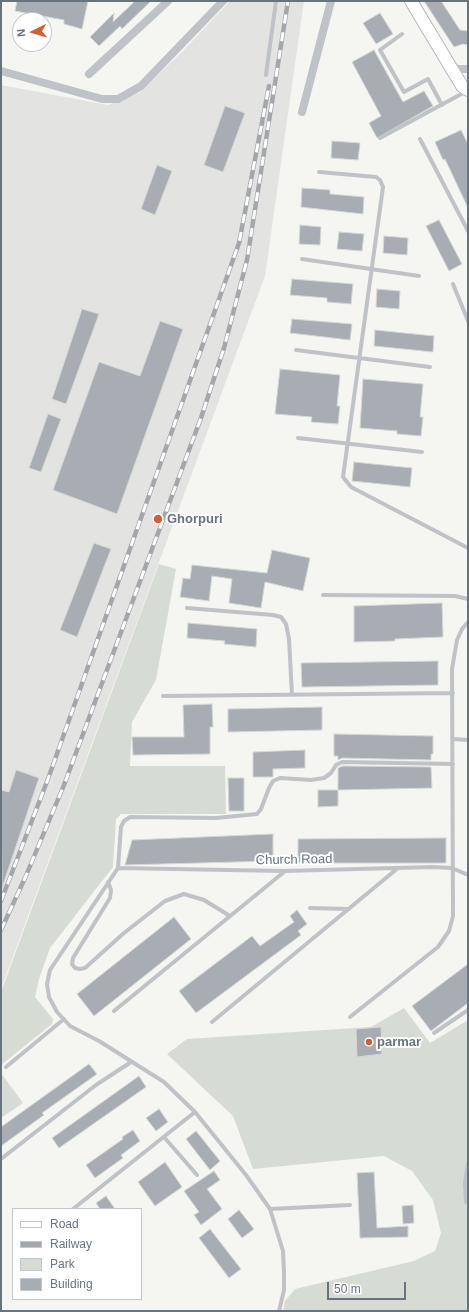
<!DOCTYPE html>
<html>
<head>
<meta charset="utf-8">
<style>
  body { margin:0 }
  #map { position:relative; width:469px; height:1312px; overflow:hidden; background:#f5f5f2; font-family:Arial,sans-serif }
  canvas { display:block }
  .frame { position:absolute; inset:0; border:2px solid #677480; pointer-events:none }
  .legend { position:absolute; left:12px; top:1208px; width:130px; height:92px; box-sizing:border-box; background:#fff; border:1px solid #c2c7cc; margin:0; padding:5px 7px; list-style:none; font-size:12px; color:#677480 }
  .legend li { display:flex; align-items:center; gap:8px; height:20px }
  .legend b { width:20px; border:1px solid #c2c7cc }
  .north { position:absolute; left:12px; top:12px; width:40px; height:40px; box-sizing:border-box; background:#fff; border:1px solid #c2c7cc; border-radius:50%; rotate:265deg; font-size:11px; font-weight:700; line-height:16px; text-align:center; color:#677480 }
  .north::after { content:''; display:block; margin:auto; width:14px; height:18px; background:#d35e34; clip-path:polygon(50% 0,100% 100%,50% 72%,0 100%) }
  .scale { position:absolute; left:327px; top:1282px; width:79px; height:18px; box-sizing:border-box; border:2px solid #677480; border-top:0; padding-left:5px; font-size:12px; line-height:14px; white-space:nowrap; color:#677480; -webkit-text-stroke:3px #fff; paint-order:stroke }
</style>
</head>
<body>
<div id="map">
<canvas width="469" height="1312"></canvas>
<div class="frame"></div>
<ul class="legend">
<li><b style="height:5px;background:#fff"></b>Road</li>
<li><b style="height:5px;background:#a3a7ac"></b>Railway</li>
<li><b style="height:11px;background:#d6dcd3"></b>Park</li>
<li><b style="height:11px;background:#a7adb2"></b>Building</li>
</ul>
<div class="north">N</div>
<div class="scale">50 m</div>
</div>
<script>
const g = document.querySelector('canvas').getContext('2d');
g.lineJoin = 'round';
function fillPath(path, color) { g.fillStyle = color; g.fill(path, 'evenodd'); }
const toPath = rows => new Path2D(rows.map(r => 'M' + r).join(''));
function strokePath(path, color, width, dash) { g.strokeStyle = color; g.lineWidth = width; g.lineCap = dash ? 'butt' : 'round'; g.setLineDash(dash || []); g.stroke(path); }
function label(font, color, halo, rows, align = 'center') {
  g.font = font + ' Arial,sans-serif'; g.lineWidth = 4; g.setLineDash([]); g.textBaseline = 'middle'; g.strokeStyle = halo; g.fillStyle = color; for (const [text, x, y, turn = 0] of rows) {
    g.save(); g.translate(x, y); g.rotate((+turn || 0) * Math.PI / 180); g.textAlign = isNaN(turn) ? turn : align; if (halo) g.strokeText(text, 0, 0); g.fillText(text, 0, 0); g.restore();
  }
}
fillPath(toPath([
  [230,1,304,1,265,276,1,989,1,85,108,105,140,92,182,52]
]), '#e3e4e2');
fillPath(toPath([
  [159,564,176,569,156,680,132,722,130,766,225,766,226,814,121,814,116,819,113,867,50,948,39,979,35,997,53,1019,52,1024,1,1065,1,992],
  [404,1008,430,1043,468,1020,468,1311,283,1311,285,1301,295,1289,414,1261,435,1251,441,1233,433,1200,412,1171,384,1156,253,1169,233,1116,167,1054,187,1039,371,1027],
  [1,1073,23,1103,1,1118]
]), '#d6dcd3');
const building = toPath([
  [17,1,88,1,82,29,64,24,64,20,15,11,17,1],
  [135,1,151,1,122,29,120,26,99,46,90,37,114,13,113,22,135,1],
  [424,1,441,1,460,30,468,31,468,45,463,44,454,47,424,1],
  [380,13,393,34,376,44,363,23,380,13],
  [374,50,403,102,424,91,433,106,377,138,369,123,381,116,352,62,374,50],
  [225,106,245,113,223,172,204,165,225,106],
  [461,130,468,144,468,208,445,159,443,160,435,142,461,130],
  [332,141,360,143,358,160,331,158,332,141],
  [157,165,172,171,155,215,141,209,157,165],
  [302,188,330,190,330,194,364,197,363,214,301,207,302,188],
  [439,220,462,264,449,271,426,226,439,220],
  [300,225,321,227,320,245,299,244,300,225],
  [339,232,364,234,362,251,337,249,339,232],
  [384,236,408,238,407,255,383,253,384,236],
  [292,279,353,284,351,304,327,302,327,298,290,295,292,279],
  [377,289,400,291,399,309,376,307,377,289],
  [82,309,99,314,66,404,52,399,82,309],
  [292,319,352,324,350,340,290,333,292,319],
  [160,321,183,329,117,514,53,490,99,362,140,376,160,321],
  [375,330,434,336,433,352,374,346,375,330],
  [280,369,340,375,337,406,340,406,338,424,311,422,312,417,275,414,280,369],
  [363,379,423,384,420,417,423,417,421,436,397,434,397,431,360,428,363,379],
  [48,414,61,419,41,472,29,468,48,414],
  [354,462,412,468,410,487,352,481,354,462],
  [94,543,111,549,77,637,60,630,94,543],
  [272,550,310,558,303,591,265,582,261,608,229,603,232,579,212,576,209,601,180,597,183,578,190,579,192,565,267,573,272,550],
  [442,603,443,637,395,639,395,641,354,642,354,606,442,603],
  [188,623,257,629,256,647,224,644,225,641,187,638,188,623],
  [438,661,438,685,302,687,301,663,438,661],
  [212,704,213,727,210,727,210,754,133,755,132,737,184,737,183,705,212,704],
  [322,707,322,730,228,732,228,709,322,707],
  [334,734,433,736,433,754,431,754,431,760,342,758,338,760,338,756,334,756,334,734],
  [305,750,305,768,273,769,273,777,253,777,253,752,305,750],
  [343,766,431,767,432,788,338,790,338,768,343,766],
  [16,770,39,778,2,888,1,790,9,792,16,770],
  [228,778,244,778,244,811,229,811,228,778],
  [318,790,338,790,338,806,318,807,318,790],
  [273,834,273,861,125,865,132,840,273,834],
  [446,838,446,863,298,863,298,839,446,838],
  [297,910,307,924,298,931,301,935,196,1013,179,991,252,936,260,946,294,922,290,916,297,910],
  [174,917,191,939,94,1016,77,994,174,917],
  [468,964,468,1003,431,1031,412,1006,468,964],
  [381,1027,382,1054,357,1057,356,1029,381,1027],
  [89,1064,97,1074,42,1113,44,1115,1,1146,1,1127,89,1064],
  [139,1076,146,1087,59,1148,52,1138,139,1076],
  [159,1109,168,1122,156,1131,146,1118,159,1109],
  [133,1130,140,1141,121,1155,123,1158,95,1178,86,1165,123,1139,122,1137,133,1130],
  [196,1131,220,1161,210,1170,186,1139,196,1131],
  [165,1162,182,1187,155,1206,138,1182,165,1162],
  [214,1171,220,1180,207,1189,222,1209,201,1225,194,1215,199,1212,184,1191,214,1171],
  [374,1172,377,1228,408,1226,408,1237,360,1238,357,1173,374,1172],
  [106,1196,115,1209,100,1209,96,1203,106,1196],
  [413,1205,414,1223,403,1224,402,1206,413,1205],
  [239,1210,254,1229,242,1238,228,1219,239,1210],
  [210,1229,241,1269,229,1278,199,1238,210,1229]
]);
fillPath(building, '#a7adb2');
strokePath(building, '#d6d6d5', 1);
const secondary = toPath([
  [411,1,462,86,468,90]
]);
strokePath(secondary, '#b4b8bc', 14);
strokePath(toPath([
  [402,34,380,50,404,92,428,79,442,105],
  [266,75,276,1],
  [380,138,465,92],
  [420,139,468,231],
  [319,172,376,177,380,180,383,187,343,477,351,487,468,548],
  [302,259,419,276],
  [453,284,468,321],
  [296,350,430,367],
  [298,438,422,452],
  [323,595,455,596,468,599],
  [187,608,273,615,281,617,286,624,289,639,292,695],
  [163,696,453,693],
  [453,739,468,740],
  [118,868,284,871,432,867,452,868,468,875],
  [108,882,111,890,110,898,73,958,72,964,75,968,80,969,85,968,124,933,165,901,184,894,204,900,230,916],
  [310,908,349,909],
  [114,1011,284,872],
  [350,1017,438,947,449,931,453,916,452,669,457,640,462,629,468,622],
  [212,1022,398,868],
  [434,1033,468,1010],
  [6,1067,64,1019],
  [164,1137,197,1175],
  [1,1159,96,1085,131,1062],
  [466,1202,465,1183,468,1163],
  [73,1209,195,1112],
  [270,1209,350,1205],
  [279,1311,284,1290,284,1272,283,1251,270,1209,246,1175,195,1112,164,1082,99,1041,70,1026,57,1012,49,997,47,984,50,970,118,868,121,827,124,821,130,817,216,818,257,814,261,809,269,788,273,781,280,778,311,780,324,778,331,773,336,765,342,762,453,764]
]), '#bfc2c6', 4);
strokePath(toPath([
  [452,69,468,69],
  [1,71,102,99,118,99,141,86,223,1],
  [89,74,168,1],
  [302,112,331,1]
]), '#bfc2c6', 8);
strokePath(secondary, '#fff', 12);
const rail = toPath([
  [1,901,48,779,239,243,269,86],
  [1,930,25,878,64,785,201,418,224,348,247,260,288,1]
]);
strokePath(rail, '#a3a7ac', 4.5);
strokePath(rail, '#fff', 3, [9]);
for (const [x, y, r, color] of [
  [158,519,5,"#d35e34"],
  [369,1042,4,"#d35e34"]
]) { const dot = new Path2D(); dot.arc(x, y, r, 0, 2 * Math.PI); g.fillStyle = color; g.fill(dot); strokePath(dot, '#fff', 1.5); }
label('bold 13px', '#677480', '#fff', [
  ["Ghorpuri",167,519],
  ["parmar",377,1042]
], 'left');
label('13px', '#677480', '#fff', [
  ["Church Road",294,860,-1]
]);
</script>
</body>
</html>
